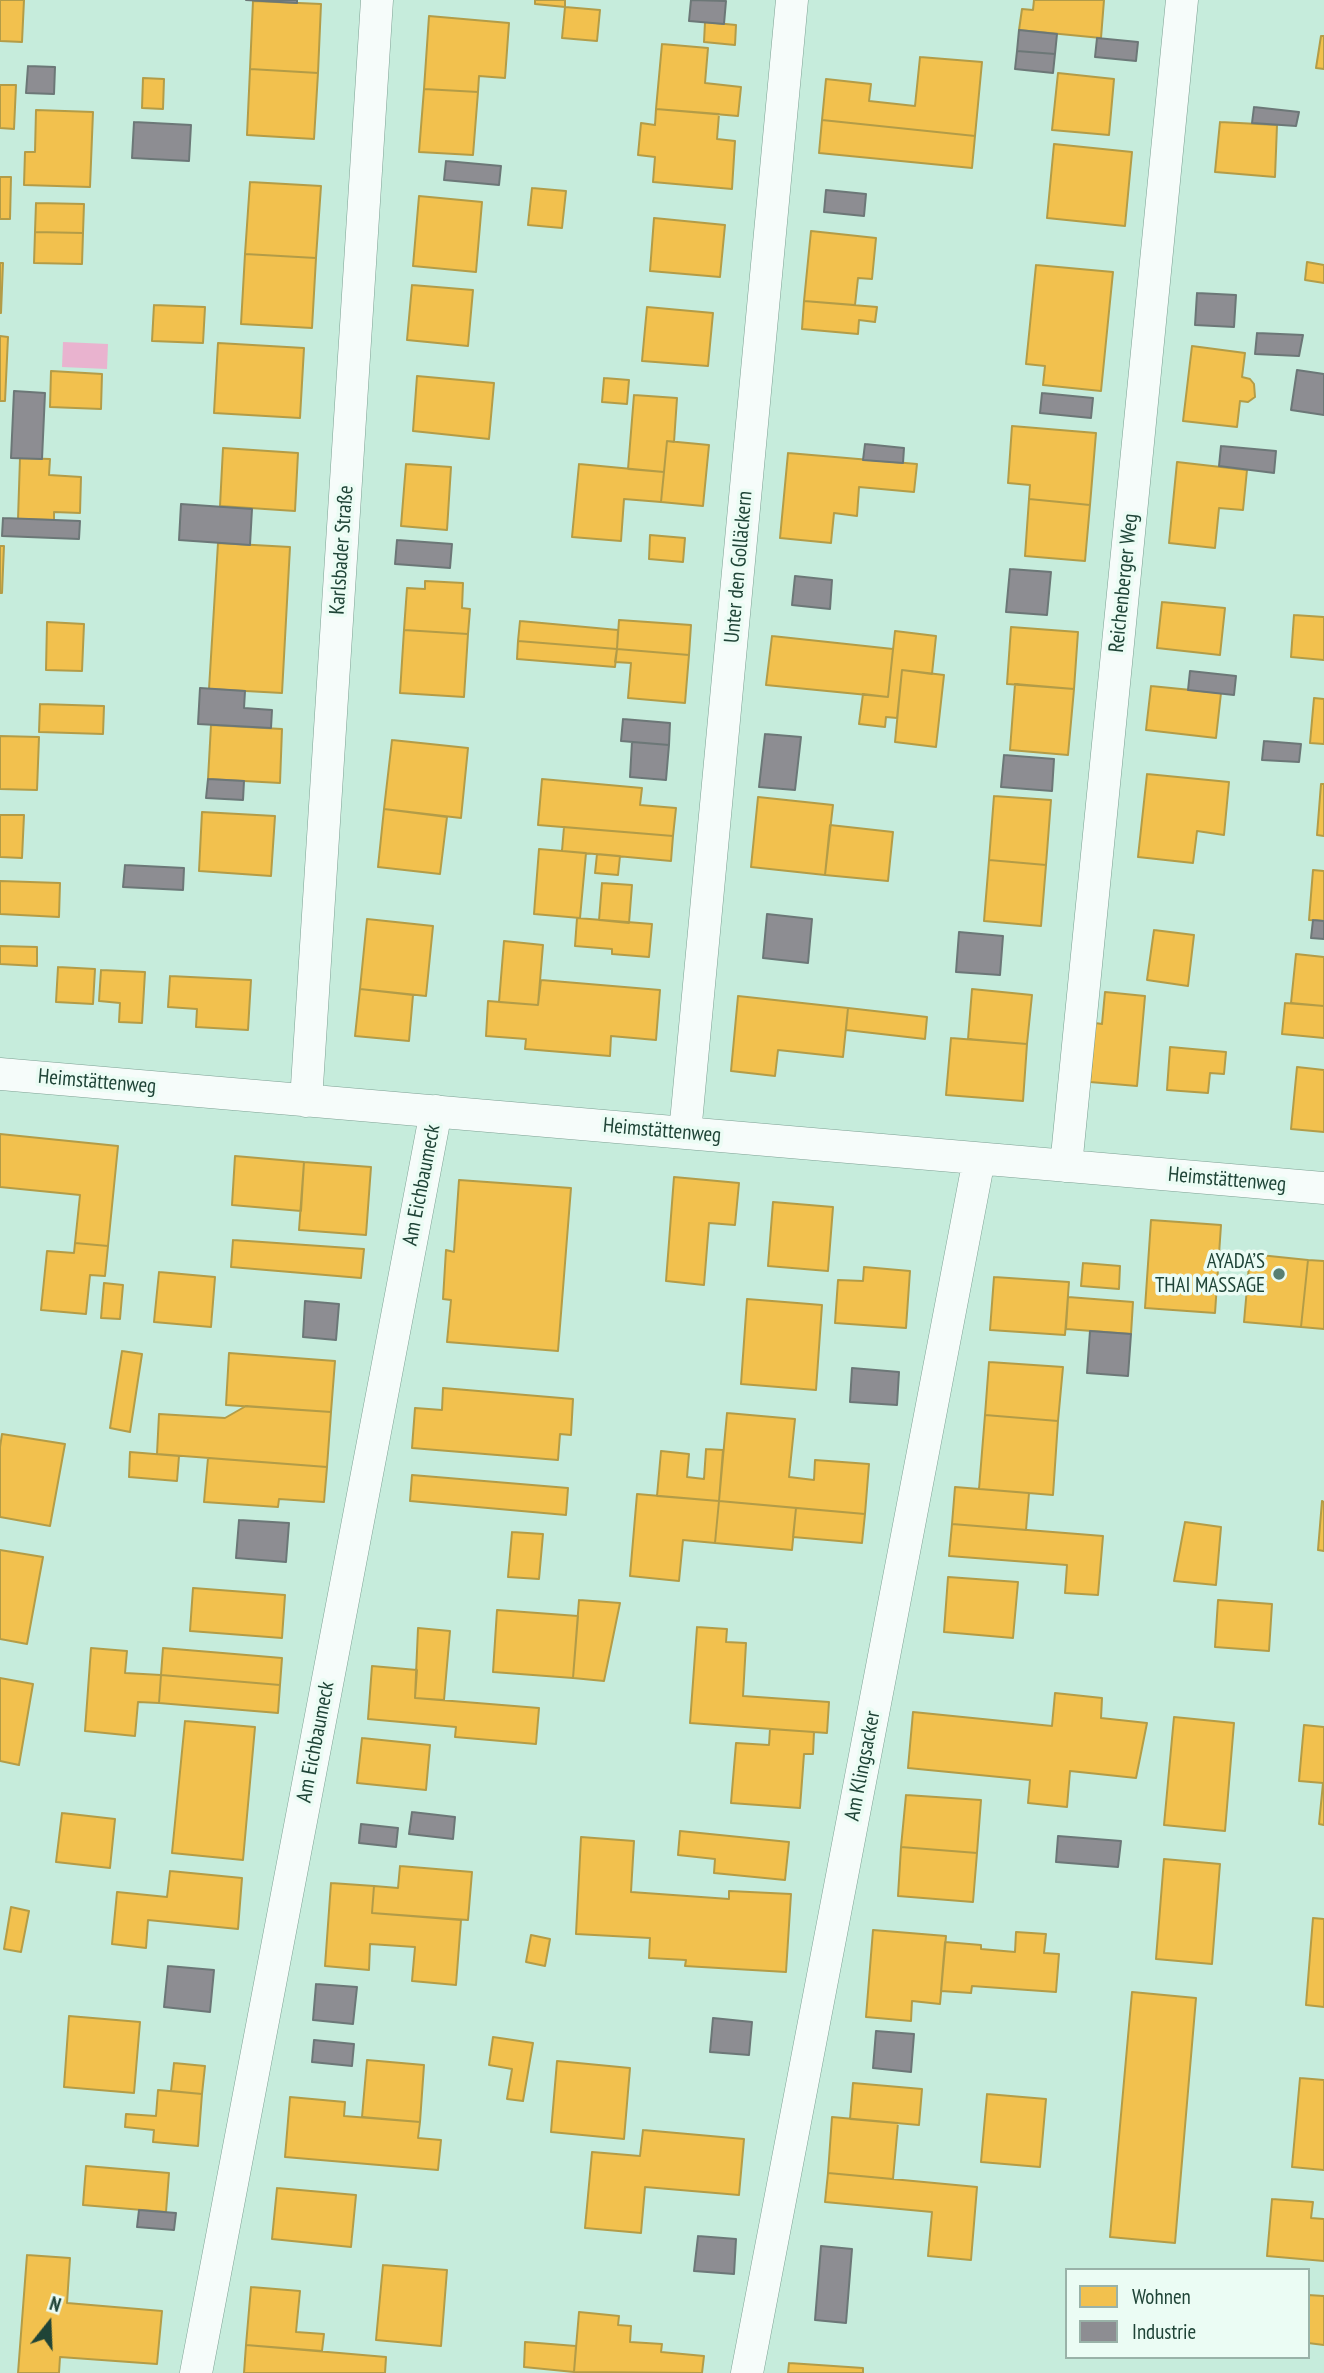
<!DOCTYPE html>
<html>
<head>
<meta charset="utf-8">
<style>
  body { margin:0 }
  #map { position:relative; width:1324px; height:2373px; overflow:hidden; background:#c6ecdc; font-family:"PT Sans Narrow",sans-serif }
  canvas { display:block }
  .legend { position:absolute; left:1065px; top:2268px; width:245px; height:91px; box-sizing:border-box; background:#ebfcf4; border:2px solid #99b2a8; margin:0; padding:9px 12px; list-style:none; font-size:21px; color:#1f4437 }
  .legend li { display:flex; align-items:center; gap:14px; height:35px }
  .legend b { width:35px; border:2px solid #99b2a8 }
  .north { position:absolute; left:14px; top:2289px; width:70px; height:70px; -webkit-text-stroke:5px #ebfcf4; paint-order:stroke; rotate:18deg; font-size:19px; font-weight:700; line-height:28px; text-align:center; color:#1f4437 }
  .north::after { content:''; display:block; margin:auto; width:24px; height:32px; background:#1f4437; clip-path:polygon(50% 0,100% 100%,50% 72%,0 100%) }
</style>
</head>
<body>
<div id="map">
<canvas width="1324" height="2373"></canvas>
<ul class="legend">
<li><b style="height:19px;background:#f2c14e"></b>Wohnen</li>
<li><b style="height:19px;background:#8d8d92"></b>Industrie</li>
</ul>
<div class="north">N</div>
</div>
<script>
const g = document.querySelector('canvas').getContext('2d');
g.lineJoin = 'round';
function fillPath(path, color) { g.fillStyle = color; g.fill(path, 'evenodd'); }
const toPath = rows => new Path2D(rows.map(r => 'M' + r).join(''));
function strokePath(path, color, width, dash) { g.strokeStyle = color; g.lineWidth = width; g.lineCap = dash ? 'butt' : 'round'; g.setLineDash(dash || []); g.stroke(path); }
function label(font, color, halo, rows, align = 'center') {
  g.font = font + ' "PT Sans Narrow",sans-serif'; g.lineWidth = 7; g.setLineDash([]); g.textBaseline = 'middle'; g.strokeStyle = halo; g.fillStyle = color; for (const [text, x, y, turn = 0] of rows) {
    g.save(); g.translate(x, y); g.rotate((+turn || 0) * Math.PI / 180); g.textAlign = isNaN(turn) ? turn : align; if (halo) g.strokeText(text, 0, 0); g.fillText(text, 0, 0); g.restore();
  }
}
fillPath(toPath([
  [63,342,108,344,107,369,62,367]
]), '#e9b3cf');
const homes = toPath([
  [0,0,24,0,22,42,0,41,0,0],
  [535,0,565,0,565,7,535,4,535,0],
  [1034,0,1104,0,1101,38,1019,30,1022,9,1033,10,1034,0],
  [253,1,321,4,318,73,250,69,253,1],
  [565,7,600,10,597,41,562,38,565,7],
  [429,16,509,23,505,78,479,76,478,92,424,89,429,16],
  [705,22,736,25,735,45,704,42,705,22],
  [1321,36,1324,36,1324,69,1316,68,1321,36],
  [662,44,708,48,705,83,741,87,738,116,656,109,662,44],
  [920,57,982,62,975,136,822,120,826,79,871,84,869,101,915,106,920,57],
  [250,69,318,73,314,139,247,135,250,69],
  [1058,73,1114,79,1109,135,1052,130,1058,73],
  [143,78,164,79,163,109,142,108,143,78],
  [0,85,16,85,14,129,0,128,0,85],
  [424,89,478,92,473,155,419,152,424,89],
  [656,109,719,114,717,139,735,141,732,189,653,182,655,157,638,155,641,123,655,125,656,109],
  [36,110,93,112,90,187,24,185,25,152,35,152,36,110],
  [822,120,975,136,972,168,819,153,822,120],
  [1220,122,1277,125,1275,177,1215,172,1220,122],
  [1054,144,1132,152,1125,226,1047,218,1054,144],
  [0,177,11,177,10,219,0,219,0,177],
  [250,182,321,186,316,258,245,254,250,182],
  [532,188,566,191,562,228,528,225,532,188],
  [419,196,482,202,476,272,413,266,419,196],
  [36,203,84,204,83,233,35,232,36,203],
  [654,218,725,225,720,277,650,271,654,218],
  [811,231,876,238,872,279,858,278,855,305,804,301,811,231],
  [35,232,83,233,82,264,34,263,35,232],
  [245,254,316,258,312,328,241,324,245,254],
  [1307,262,1324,265,1324,283,1305,280,1307,262],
  [0,263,3,263,1,313,0,313,0,263],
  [1036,265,1113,272,1101,391,1043,385,1045,366,1026,364,1036,265],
  [412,285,473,290,468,346,407,340,412,285],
  [804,301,877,307,875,322,859,320,858,334,802,329,804,301],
  [154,305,205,307,203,343,152,341,154,305],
  [647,307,713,313,708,366,642,361,647,307],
  [0,336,8,337,5,401,0,401,0,336],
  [218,343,304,348,300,418,214,413,218,343],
  [1192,346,1245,353,1242,377,1250,379,1254,384,1255,397,1248,402,1240,401,1237,427,1183,421,1192,346],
  [51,371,102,374,101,409,50,407,51,371],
  [417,376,494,383,489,439,413,431,417,376],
  [604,378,629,380,627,404,602,402,604,378],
  [634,395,677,398,674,442,667,441,664,472,628,469,634,395],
  [1012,426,1096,433,1090,505,1029,499,1030,485,1008,483,1012,426],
  [667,441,709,445,703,506,661,502,667,441],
  [223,448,298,453,295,511,220,506,223,448],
  [788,453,917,464,914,492,859,487,857,516,834,513,831,543,780,538,788,453],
  [20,458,50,459,49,475,81,477,80,513,54,512,54,520,18,519,20,458],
  [1177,462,1247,470,1243,510,1219,508,1215,548,1169,543,1177,462],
  [406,464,451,467,447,530,401,526,406,464],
  [579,464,664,472,661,502,624,499,621,541,572,537,579,464],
  [1029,499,1090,505,1085,561,1025,556,1029,499],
  [650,535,685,538,683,562,649,559,650,535],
  [218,543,290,547,282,693,209,689,218,543],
  [0,546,4,546,2,593,0,593,0,546],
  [425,581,463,583,462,608,470,609,468,634,404,630,407,588,425,589,425,581],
  [1162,602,1225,608,1220,655,1157,648,1162,602],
  [1294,615,1324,617,1324,660,1291,657,1294,615],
  [619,620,691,625,689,655,617,649,619,620],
  [520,621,618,630,617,649,518,641,520,621],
  [47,622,84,624,82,671,46,670,47,622],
  [1011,627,1078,632,1074,689,1007,684,1011,627],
  [404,630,468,634,464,697,400,693,404,630],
  [895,631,936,636,932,674,902,670,897,718,886,717,885,727,859,724,863,694,888,697,895,631],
  [772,636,893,649,888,697,766,685,772,636],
  [518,641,617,649,615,667,517,659,518,641],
  [617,649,689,655,685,703,628,698,631,663,615,662,617,649],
  [902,670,944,675,936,747,895,742,902,670],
  [1015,684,1074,689,1068,755,1010,750,1015,684],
  [1151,686,1221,693,1216,738,1146,730,1151,686],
  [1314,698,1324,699,1324,744,1310,743,1314,698],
  [40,704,104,706,103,734,39,732,40,704],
  [211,725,282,729,280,783,208,779,211,725],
  [0,736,39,737,37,790,0,789,0,736],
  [392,740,468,748,461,818,384,809,392,740],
  [1147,774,1229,782,1224,835,1197,831,1193,863,1138,857,1147,774],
  [542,779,642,788,640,805,676,808,673,836,538,825,542,779],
  [1321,784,1324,784,1324,836,1317,835,1321,784],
  [994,796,1051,800,1046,865,989,860,994,796],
  [758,797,833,805,825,875,751,867,758,797],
  [384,809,447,817,440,874,378,867,384,809],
  [202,812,275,816,271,876,199,871,202,812],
  [0,815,24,815,22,858,0,857,0,815],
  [830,825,893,832,888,881,825,875,830,825],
  [564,827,673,836,671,861,562,851,564,827],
  [539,849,586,853,580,918,534,914,539,849],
  [597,854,620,856,618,875,595,873,597,854],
  [989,860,1046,865,1041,926,984,921,989,860],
  [1313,870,1324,871,1324,921,1309,920,1313,870],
  [0,881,60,883,59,917,0,914,0,881],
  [602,883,632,885,629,923,599,920,602,883],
  [577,918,652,924,649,957,612,954,612,949,575,946,577,918],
  [367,919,433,926,426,996,360,989,367,919],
  [1154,930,1194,935,1188,986,1147,980,1154,930],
  [504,941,543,945,538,1005,499,1002,504,941],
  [0,946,37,947,37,966,0,964,0,946],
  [1296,954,1324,957,1324,1006,1291,1003,1296,954],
  [58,967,95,969,93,1004,56,1002,58,967],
  [101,970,145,972,142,1023,119,1022,120,1003,99,1001,101,970],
  [170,976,251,980,248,1030,196,1027,197,1009,168,1007,170,976],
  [541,980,660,990,656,1040,611,1036,610,1056,525,1049,526,1039,486,1036,488,1001,538,1005,541,980],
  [360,989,413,995,409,1041,355,1036,360,989],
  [972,989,1032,995,1027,1044,968,1039,972,989],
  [1105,992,1145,996,1137,1086,1090,1082,1095,1023,1102,1024,1105,992],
  [738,996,848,1008,843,1057,778,1050,775,1076,731,1071,738,996],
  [1285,1003,1324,1006,1324,1038,1282,1034,1285,1003],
  [848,1008,927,1017,925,1039,846,1030,848,1008],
  [951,1038,1027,1044,1023,1101,946,1095,951,1038],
  [1170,1047,1226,1052,1224,1074,1210,1073,1208,1093,1167,1090,1170,1047],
  [1297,1067,1324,1070,1324,1132,1291,1129,1297,1067],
  [0,1134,118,1146,108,1246,75,1243,80,1195,0,1187,0,1134],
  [235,1156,304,1162,301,1211,232,1205,235,1156],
  [304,1162,371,1167,366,1235,299,1230,304,1162],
  [674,1177,739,1183,735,1225,709,1223,704,1285,666,1281,674,1177],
  [459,1180,571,1188,558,1351,447,1342,451,1300,443,1299,446,1250,454,1252,459,1180],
  [773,1202,833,1207,828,1271,768,1266,773,1202],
  [1151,1220,1221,1225,1215,1313,1145,1308,1151,1220],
  [233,1240,364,1249,361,1278,231,1267,233,1240],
  [75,1243,108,1246,105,1276,90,1275,86,1314,41,1310,47,1251,74,1253,75,1243],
  [1250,1254,1308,1260,1301,1327,1244,1322,1250,1254],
  [1308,1260,1324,1261,1324,1329,1301,1327,1308,1260],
  [1083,1263,1120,1266,1119,1289,1081,1286,1083,1263],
  [864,1267,910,1271,906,1328,835,1323,838,1280,863,1281,864,1267],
  [159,1272,215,1277,211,1327,154,1322,159,1272],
  [994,1277,1069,1282,1065,1335,990,1330,994,1277],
  [104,1283,123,1285,120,1319,101,1318,104,1283],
  [1068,1297,1133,1302,1131,1334,1066,1329,1068,1297],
  [747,1299,822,1305,816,1390,741,1384,747,1299],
  [122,1351,142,1354,130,1432,110,1428,122,1351],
  [229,1353,335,1361,331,1412,226,1405,229,1353],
  [989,1362,1063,1367,1058,1421,985,1415,989,1362],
  [443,1388,573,1399,571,1435,560,1434,558,1460,412,1448,415,1408,442,1410,443,1388],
  [246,1406,331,1412,327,1467,157,1454,159,1414,225,1418,246,1406],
  [727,1413,795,1419,789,1477,814,1480,815,1460,869,1464,865,1514,719,1501,727,1413],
  [985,1415,1058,1421,1053,1495,979,1489,985,1415],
  [2,1434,65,1444,50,1526,0,1517,0,1447,2,1434],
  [706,1449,723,1450,719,1501,657,1496,661,1451,689,1454,687,1477,704,1479,706,1449],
  [130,1452,179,1456,177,1481,129,1477,130,1452],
  [208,1458,327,1467,324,1502,279,1499,278,1507,204,1502,208,1458],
  [412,1475,568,1488,566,1515,410,1501,412,1475],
  [955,1487,1029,1493,1026,1530,952,1524,955,1487],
  [637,1494,719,1501,715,1543,683,1540,679,1581,630,1576,637,1494],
  [719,1501,796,1508,792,1550,715,1543,719,1501],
  [1322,1501,1324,1502,1324,1551,1318,1550,1322,1501],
  [796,1508,865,1514,862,1543,793,1537,796,1508],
  [1185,1522,1221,1527,1216,1585,1174,1581,1185,1522],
  [952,1524,1103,1536,1098,1595,1065,1593,1067,1565,949,1556,952,1524],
  [512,1532,543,1534,539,1579,508,1577,512,1532],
  [0,1550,43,1557,27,1644,0,1639,0,1550],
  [948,1577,1018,1582,1013,1638,944,1632,948,1577],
  [193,1588,285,1595,282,1638,190,1631,193,1588],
  [579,1600,620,1603,604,1681,573,1678,579,1600],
  [1218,1600,1272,1604,1269,1651,1215,1647,1218,1600],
  [497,1610,578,1616,573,1678,493,1672,497,1610],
  [697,1627,727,1629,726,1642,746,1643,743,1696,829,1702,827,1733,690,1723,697,1627],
  [418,1628,450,1631,444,1700,415,1698,418,1628],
  [91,1648,127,1651,125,1673,161,1675,159,1703,138,1702,135,1736,85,1731,91,1648],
  [163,1648,282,1658,280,1685,161,1675,163,1648],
  [372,1666,417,1670,415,1698,539,1708,536,1744,455,1737,456,1727,368,1719,372,1666],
  [161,1675,280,1685,278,1713,159,1703,161,1675],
  [0,1678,33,1684,19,1765,0,1761,0,1678],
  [1055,1693,1102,1698,1101,1718,1147,1723,1136,1778,1070,1771,1067,1807,1028,1803,1030,1780,908,1768,913,1712,1052,1726,1055,1693],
  [1174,1717,1234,1723,1225,1831,1164,1825,1174,1717],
  [185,1721,255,1727,243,1860,172,1853,185,1721],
  [1304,1725,1324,1727,1324,1825,1319,1824,1323,1783,1299,1781,1304,1725],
  [770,1729,814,1732,813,1754,804,1754,800,1808,731,1803,736,1743,769,1745,770,1729],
  [362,1738,430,1745,426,1790,357,1783,362,1738],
  [906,1795,981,1800,977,1853,901,1847,906,1795],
  [62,1813,115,1819,110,1868,56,1862,62,1813],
  [680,1831,789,1842,785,1880,714,1873,715,1859,678,1855,680,1831],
  [581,1837,634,1841,631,1892,729,1899,729,1891,791,1894,786,1972,685,1966,686,1960,649,1958,650,1938,576,1934,581,1837],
  [901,1847,977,1853,973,1902,898,1896,901,1847],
  [1164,1859,1220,1864,1212,1964,1156,1959,1164,1859],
  [400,1866,472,1872,468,1920,372,1913,374,1886,398,1888,400,1866],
  [170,1871,242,1878,238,1929,148,1920,146,1948,112,1944,117,1892,167,1897,170,1871],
  [331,1883,374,1886,372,1913,461,1920,456,1985,412,1981,415,1947,370,1944,369,1970,325,1966,331,1883],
  [11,1907,29,1911,21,1952,4,1949,11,1907],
  [1313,1918,1324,1919,1324,2007,1306,2005,1313,1918],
  [873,1930,946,1936,940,2004,912,2001,911,2021,866,2017,873,1930],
  [1016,1932,1046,1934,1044,1953,1059,1954,1056,1992,972,1986,971,1993,941,1991,945,1942,981,1945,981,1949,1015,1952,1016,1932],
  [531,1935,550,1939,545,1966,526,1962,531,1935],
  [1132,1992,1196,1998,1175,2243,1110,2237,1132,1992],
  [69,2016,140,2022,134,2093,64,2087,69,2016],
  [493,2037,533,2043,523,2101,507,2099,512,2069,489,2065,493,2037],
  [367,2060,424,2065,420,2122,362,2117,367,2060],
  [557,2061,630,2068,624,2139,551,2132,557,2061],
  [174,2063,205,2066,202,2094,171,2091,174,2063],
  [1300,2078,1324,2080,1324,2170,1292,2167,1300,2078],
  [853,2083,922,2089,919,2125,850,2119,853,2083],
  [158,2090,202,2094,198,2146,153,2142,154,2130,125,2127,126,2114,156,2116,158,2090],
  [987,2094,1046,2099,1040,2167,981,2162,987,2094],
  [290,2097,345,2102,344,2116,420,2122,418,2138,441,2140,438,2170,285,2157,290,2097],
  [832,2117,898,2123,893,2179,828,2173,832,2117],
  [643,2130,744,2139,739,2195,645,2187,641,2233,585,2228,592,2152,640,2156,643,2130],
  [86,2166,169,2173,166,2212,83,2205,86,2166],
  [828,2173,977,2187,971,2260,928,2256,932,2212,825,2202,828,2173],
  [277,2188,356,2195,351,2247,272,2239,277,2188],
  [1272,2199,1313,2202,1311,2218,1324,2219,1324,2261,1267,2256,1272,2199],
  [27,2255,70,2258,67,2303,162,2311,157,2364,60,2357,59,2373,18,2373,27,2255],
  [383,2265,447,2270,441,2346,376,2340,383,2265],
  [251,2287,300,2291,296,2332,324,2334,322,2351,246,2345,251,2287],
  [1308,2295,1324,2296,1324,2345,1308,2343,1308,2295],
  [579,2312,619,2316,618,2325,631,2326,630,2342,662,2344,661,2352,704,2356,702,2373,574,2372,579,2312],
  [525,2342,576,2346,574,2372,524,2367,525,2342],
  [246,2345,386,2357,385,2373,244,2373,246,2345],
  [789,2363,863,2368,863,2373,788,2373,789,2363]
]);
fillPath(homes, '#f2c14e');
strokePath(homes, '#b39c47', 2);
const industry = toPath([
  [246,0,297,0,297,3,246,0],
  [691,0,726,1,724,24,689,21,691,0],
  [1019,30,1057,34,1055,54,1017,51,1019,30],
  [1097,38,1138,42,1136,61,1095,57,1097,38],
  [1017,51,1055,54,1053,73,1015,69,1017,51],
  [28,66,55,67,54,94,26,93,28,66],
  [1254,107,1299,112,1296,126,1252,123,1254,107],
  [134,122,191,125,189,161,132,158,134,122],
  [446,161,501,166,499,185,444,180,446,161],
  [826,190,866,194,864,216,824,212,826,190],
  [1197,293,1236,295,1234,327,1195,325,1197,293],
  [1257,333,1303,335,1299,356,1255,354,1257,333],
  [1297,370,1324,374,1324,415,1291,410,1297,370],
  [14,391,45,393,42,459,11,458,14,391],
  [1042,393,1093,398,1091,418,1040,413,1042,393],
  [865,444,904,448,903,463,863,460,865,444],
  [1221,446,1276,451,1274,473,1219,466,1221,446],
  [181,504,252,509,250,545,179,540,181,504],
  [3,518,80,521,79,539,2,536,3,518],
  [397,540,452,544,450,568,395,564,397,540],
  [1010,569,1051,572,1047,615,1006,612,1010,569],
  [795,576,832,580,830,609,792,605,795,576],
  [1190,671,1236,676,1234,695,1188,690,1190,671],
  [200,688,245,691,244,708,272,710,271,728,198,724,200,688],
  [623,719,670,723,669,745,621,741,623,719],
  [765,734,801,737,795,790,759,787,765,734],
  [1264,741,1301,744,1299,762,1262,760,1264,741],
  [632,742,669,745,666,780,630,777,632,742],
  [1004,755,1054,759,1052,791,1001,787,1004,755],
  [208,779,244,781,243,800,206,798,208,779],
  [125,865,184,868,183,890,123,887,125,865],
  [767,914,812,919,808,963,763,958,767,914],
  [1313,920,1324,921,1324,939,1311,938,1313,920],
  [959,932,1003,936,1000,975,956,972,959,932],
  [305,1301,339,1304,336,1340,303,1337,305,1301],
  [1090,1331,1131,1334,1128,1376,1087,1373,1090,1331],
  [852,1368,899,1372,897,1405,850,1402,852,1368],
  [239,1520,289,1523,286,1562,236,1558,239,1520],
  [412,1812,455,1817,453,1839,409,1834,412,1812],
  [361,1824,398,1828,396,1847,359,1843,361,1824],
  [1058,1836,1121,1841,1118,1867,1056,1862,1058,1836],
  [168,1966,214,1970,210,2012,164,2007,168,1966],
  [316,1984,357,1987,353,2024,313,2020,316,1984],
  [713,2018,752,2022,749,2055,710,2052,713,2018],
  [876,2031,914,2034,911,2072,873,2068,876,2031],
  [314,2040,354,2044,352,2066,312,2062,314,2040],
  [139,2210,176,2213,174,2230,137,2227,139,2210],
  [698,2236,736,2239,734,2274,694,2271,698,2236],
  [821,2246,852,2249,846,2323,815,2320,821,2246]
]);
fillPath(industry, '#8d8d92');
strokePath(industry, '#6c7777', 2);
const minor = toPath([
  [0,1074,1324,1188],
  [306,1101,377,0],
  [685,1133,792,0],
  [1066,1166,1182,0],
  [196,2373,436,1111],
  [747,2373,979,1159]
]);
strokePath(minor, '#7da093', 33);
strokePath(minor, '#f6fcfa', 32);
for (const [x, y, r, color] of [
  [1279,1274,7,"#597f71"]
]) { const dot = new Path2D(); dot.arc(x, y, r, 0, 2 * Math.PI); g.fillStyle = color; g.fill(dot); strokePath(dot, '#ebfcf4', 2.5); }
label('21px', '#1f4437', '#ebfcf4', [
  ["Karlsbader Straße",342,550,-86],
  ["Unter den Golläckern",739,567,-85],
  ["Reichenberger Weg",1124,583,-84],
  ["Heimstättenweg",97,1082,5],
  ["Heimstättenweg",662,1131,5],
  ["Heimstättenweg",1227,1180,5],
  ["Am Eichbaumeck",422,1185,-79],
  ["Am Eichbaumeck",316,1742,-79],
  ["Am Klingsacker",863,1766,-79]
]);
label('21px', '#1f4437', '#ebfcf4', [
  ["AYADA’S",1265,1262],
  ["THAI MASSAGE",1265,1286]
], 'right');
</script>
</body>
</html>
